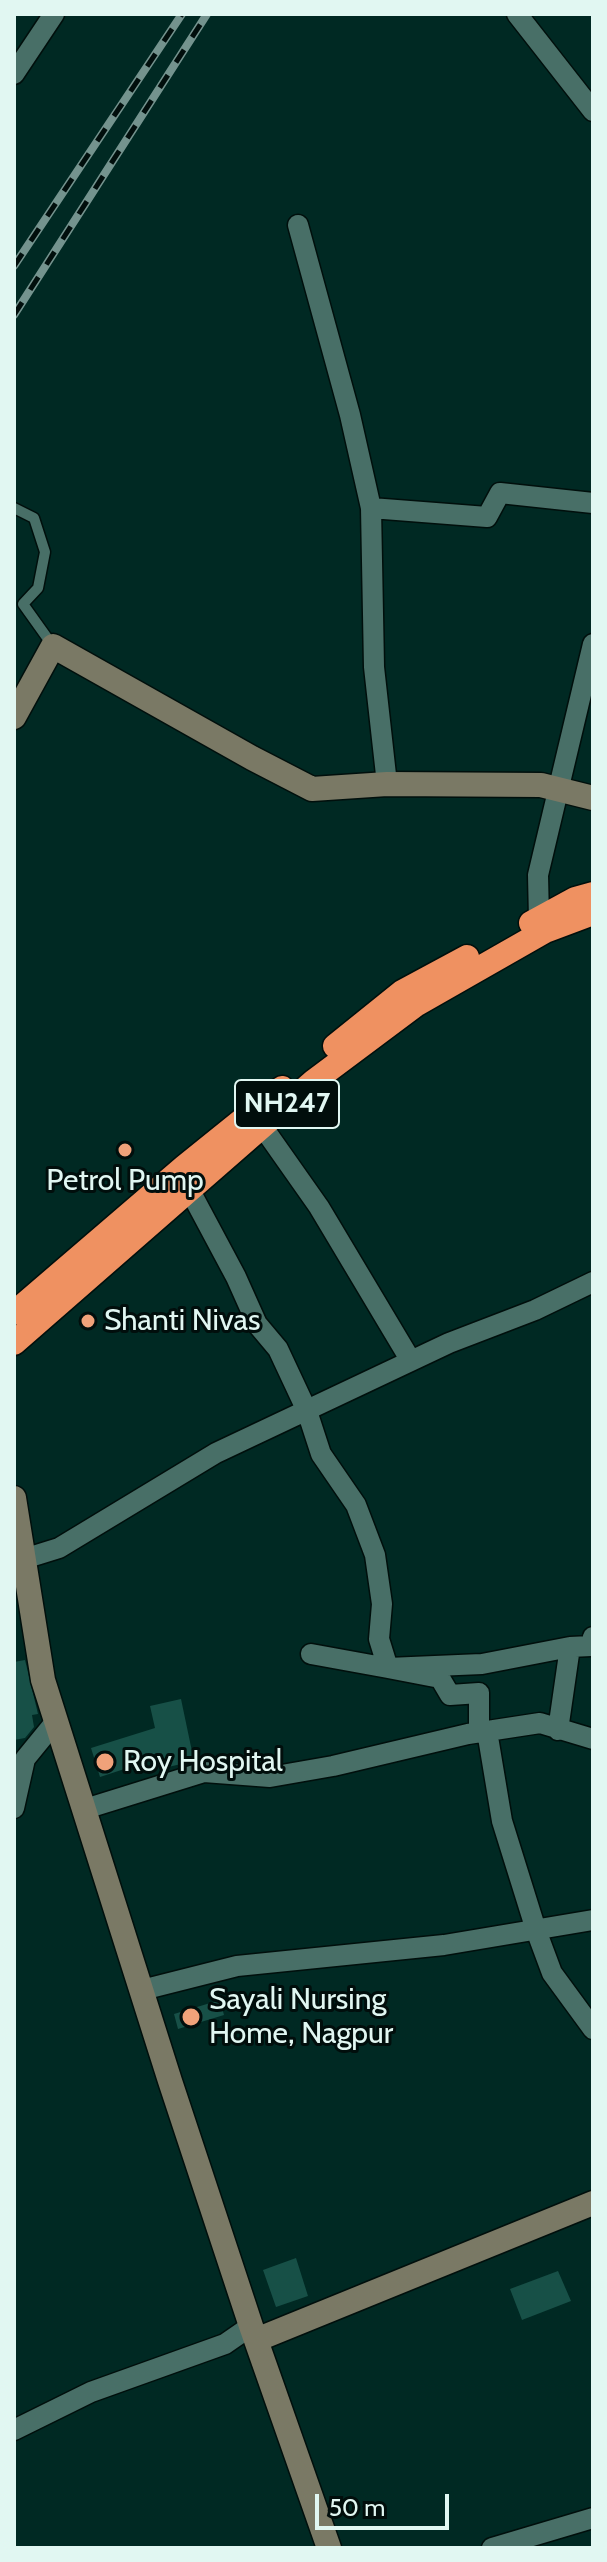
<!DOCTYPE html>
<html>
<head>
<meta charset="utf-8">
<style>
  body { margin:0 }
  #map { position:relative; width:607px; height:2562px; overflow:hidden; background:#002923; font-family:Cabin,sans-serif }
  canvas { display:block }
  .frame { position:absolute; inset:0; border:16px solid #e1f7f2; pointer-events:none }
  .scale { position:absolute; left:315px; top:2494px; width:134px; height:36px; box-sizing:border-box; border:4px solid #e1f7f2; border-top:0; padding-left:10px; font-size:24px; line-height:28px; white-space:nowrap; color:#e1f7f2; -webkit-text-stroke:6px #010e0c; paint-order:stroke }
</style>
</head>
<body>
<div id="map">
<canvas width="607" height="2562"></canvas>
<div class="frame"></div>
<div class="scale">50 m</div>
</div>
<script>
const g = document.querySelector('canvas').getContext('2d');
g.lineJoin = 'round';
function fillPath(path, color) { g.fillStyle = color; g.fill(path, 'evenodd'); }
const toPath = rows => new Path2D(rows.map(r => 'M' + r).join(''));
function strokePath(path, color, width, dash) { g.strokeStyle = color; g.lineWidth = width; g.lineCap = dash ? 'butt' : 'round'; g.setLineDash(dash || []); g.stroke(path); }
function label(font, color, halo, rows, align = 'center') {
  g.font = font + ' Cabin,sans-serif'; g.lineWidth = 6; g.setLineDash([]); g.textBaseline = 'middle'; g.strokeStyle = halo; g.fillStyle = color; for (const [text, x, y, turn = 0] of rows) {
    g.save(); g.translate(x, y); g.rotate((+turn || 0) * Math.PI / 180); g.textAlign = isNaN(turn) ? turn : align; if (halo) g.strokeText(text, 0, 0); g.fillText(text, 0, 0); g.restore();
  }
}
fillPath(toPath([
  [25,1660,38,1714,32,1715,34,1727,25,1738,14,1740,14,1662],
  [181,1699,194,1761,164,1768,161,1757,100,1777,91,1748,155,1728,150,1706],
  [220,2000,224,2015,178,2029,174,2014],
  [296,2258,308,2296,276,2307,263,2270],
  [558,2271,571,2301,522,2320,510,2289]
]), '#175047');
const lane = toPath([
  [14,508,34,518,45,552,38,588,23,604],
  [23,604,53,646]
]);
const street = toPath([
  [517,14,593,111],
  [14,74,54,14],
  [298,225,350,415,371,508],
  [387,784,374,667,371,508,487,517,500,493,593,503],
  [545,931,539,919,538,875,593,644],
  [262,1126,319,1207,411,1361],
  [189,1189,236,1277,257,1324,278,1349,307,1411,321,1454,356,1505,375,1555,382,1604,379,1639,388,1668,440,1678,450,1695,479,1693,479,1732],
  [14,1562,59,1548,216,1453,449,1343,535,1310,593,1282],
  [311,1654,388,1668,482,1664,570,1647],
  [558,1730,570,1647,591,1646,593,1637],
  [487,1731,502,1821,536,1930,552,1973,593,2029],
  [14,1808,25,1759,56,1721],
  [85,1809,204,1772,270,1777,333,1766,468,1734,540,1723,593,1739],
  [142,1990,237,1966,444,1945,593,1920],
  [14,2430,91,2392,225,2344,251,2326],
  [492,2548,593,2518]
]);
const secondary = toPath([
  [14,717,53,646,252,758,312,789,387,784,541,785,593,798],
  [14,1498,43,1680,170,2081,251,2326,329,2548],
  [256,2340,593,2203]
]);
const highway = toPath([
  [531,923,575,899,593,894],
  [335,1046,402,992,467,957],
  [14,1313,184,1167,282,1088],
  [14,1343,314,1081,417,1004,545,931,593,913]
]);
strokePath(lane, '#000f0c', 13);
strokePath(street, '#000f0c', 23);
strokePath(secondary, '#000f0c', 27);
strokePath(highway, '#000f0c', 27);
strokePath(lane, '#486f67', 10);
strokePath(street, '#486f67', 20);
strokePath(secondary, '#7a7965', 24);
strokePath(highway, '#ef9161', 24);
const rail = toPath([
  [14,266,182,14],
  [14,315,207,14]
]);
strokePath(rail, '#74938e', 8);
strokePath(rail, '#010e0c', 5, [15]);
for (const [x, y, r, color] of [
  [125,1150,8,"#f0a27a"],
  [88,1321,8,"#f0a27a"],
  [105,1762,10,"#f0a27a"],
  [191,2017,10,"#f0a27a"]
]) { const dot = new Path2D(); dot.arc(x, y, r, 0, 2 * Math.PI); g.fillStyle = color; g.fill(dot); strokePath(dot, '#010e0c', 3); }
for (const [x, y, w] of [
  [287,1104,104]
]) { const box = new Path2D(); box.roundRect(x - w / 2, y - 24, w, 48, 6); g.fillStyle = '#010e0c'; g.fill(box); strokePath(box, '#e1f7f2', 2); }
label('bold 28px', '#e1f7f2', null, [
  ["NH247",287,1104]
]);
label('30px', '#e1f7f2', '#010e0c', [
  ["Petrol Pump",125,1181,"center"],
  ["Shanti Nivas",104,1321],
  ["Roy Hospital",123,1762],
  ["Sayali Nursing",209,2000],
  ["Home, Nagpur",209,2034]
], 'left');
</script>
</body>
</html>
